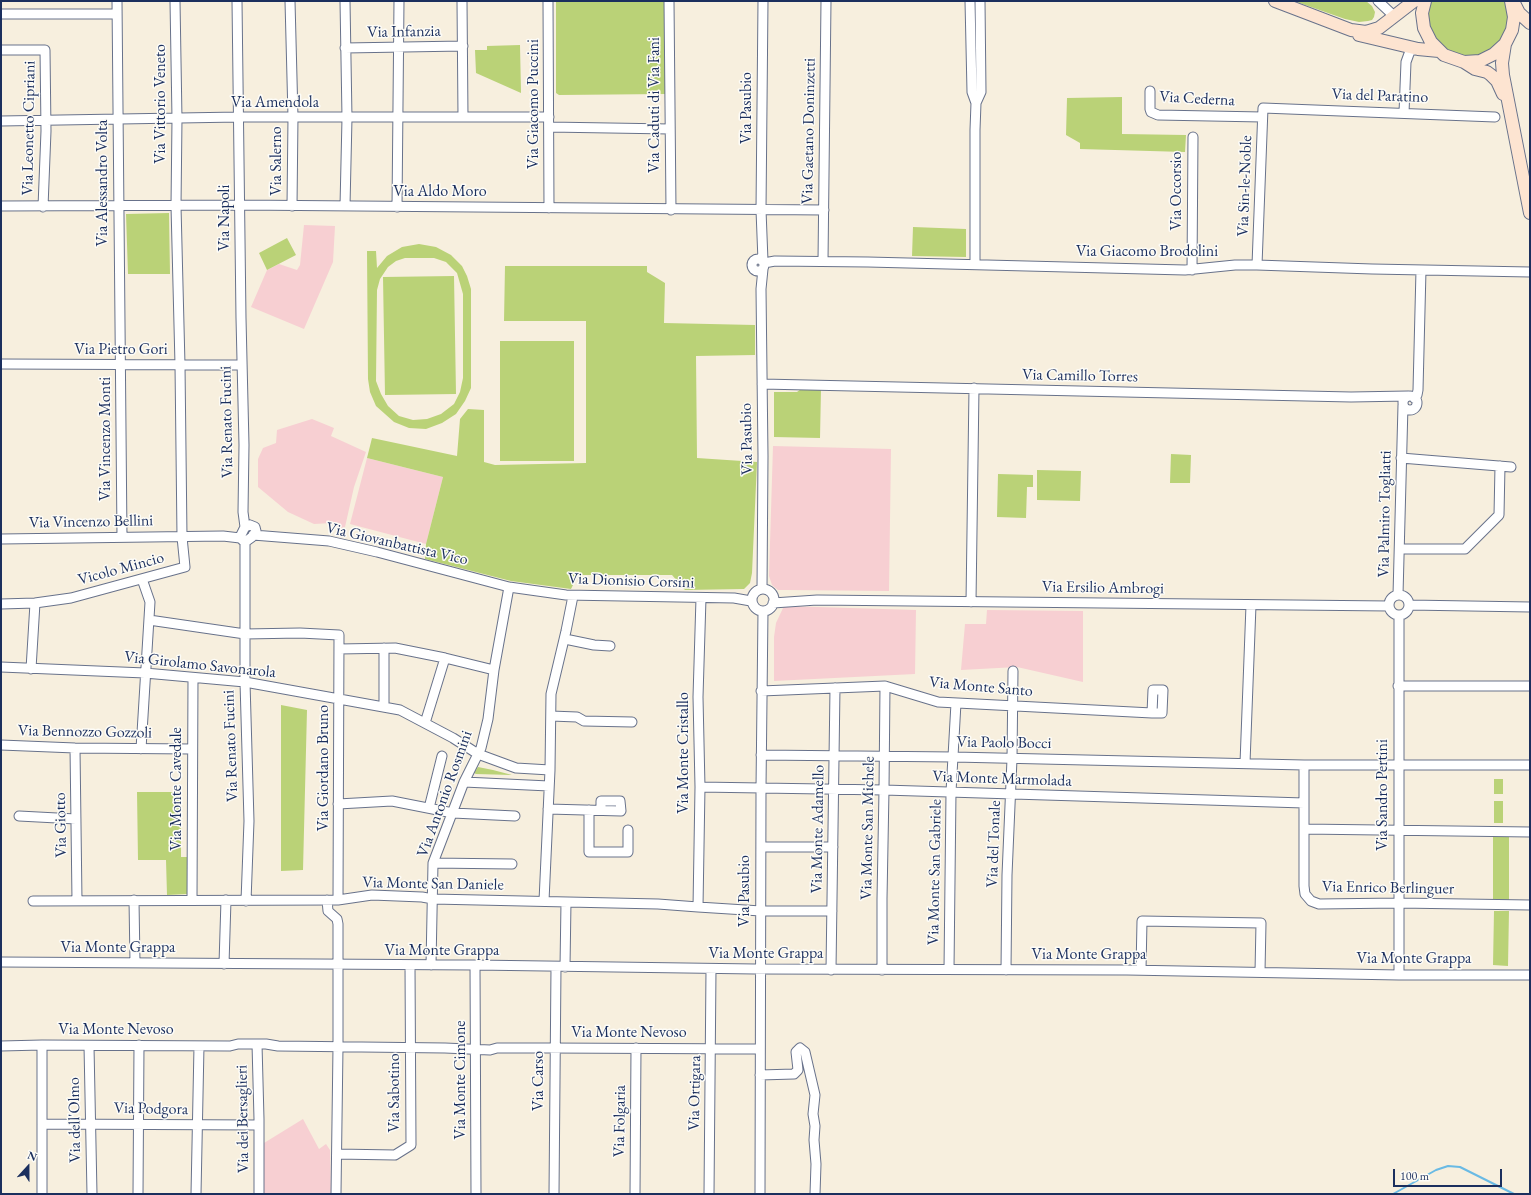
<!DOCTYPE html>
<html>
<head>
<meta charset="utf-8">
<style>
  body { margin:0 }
  #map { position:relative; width:1531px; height:1195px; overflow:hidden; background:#f7efde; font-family:"EB Garamond",serif }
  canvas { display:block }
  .frame { position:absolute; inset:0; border:2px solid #1b2f5e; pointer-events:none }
  .north { position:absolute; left:8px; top:1147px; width:40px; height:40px; -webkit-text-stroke:3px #fdfcf7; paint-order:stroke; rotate:21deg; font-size:11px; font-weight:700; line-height:16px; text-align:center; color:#1b2f5e }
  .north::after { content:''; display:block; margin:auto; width:14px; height:18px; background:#1b2f5e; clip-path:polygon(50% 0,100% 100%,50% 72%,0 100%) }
  .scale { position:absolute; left:1393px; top:1169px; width:109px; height:18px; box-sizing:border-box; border:2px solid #1b2f5e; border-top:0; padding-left:5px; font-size:12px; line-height:14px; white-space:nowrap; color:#1b2f5e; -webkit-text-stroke:3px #fdfcf7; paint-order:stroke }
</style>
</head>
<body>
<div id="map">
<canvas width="1531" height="1195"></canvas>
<div class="frame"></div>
<div class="north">N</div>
<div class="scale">100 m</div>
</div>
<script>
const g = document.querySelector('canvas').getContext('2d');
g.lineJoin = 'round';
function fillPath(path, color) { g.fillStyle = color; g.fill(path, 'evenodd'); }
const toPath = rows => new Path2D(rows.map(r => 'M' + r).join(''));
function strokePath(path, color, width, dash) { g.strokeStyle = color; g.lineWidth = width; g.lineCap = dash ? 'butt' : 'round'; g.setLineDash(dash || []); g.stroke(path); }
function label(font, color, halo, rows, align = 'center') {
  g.font = font + ' "EB Garamond",serif'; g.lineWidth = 3; g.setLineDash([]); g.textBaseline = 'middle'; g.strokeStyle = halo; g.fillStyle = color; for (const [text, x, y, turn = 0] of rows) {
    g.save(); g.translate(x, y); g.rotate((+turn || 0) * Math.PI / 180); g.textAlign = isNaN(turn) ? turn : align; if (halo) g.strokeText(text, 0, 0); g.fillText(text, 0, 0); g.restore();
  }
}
fillPath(toPath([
  [304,225,335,226,333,262,304,329,251,307,267,270,279,264,297,270,300,265],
  [312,419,334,428,331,436,366,452,354,487,345,527,337,529,331,523,314,524,288,512,258,487,258,459,263,448,276,443,277,430],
  [773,446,891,449,889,591,787,590,778,590,772,585,769,576],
  [367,458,443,477,426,544,350,524],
  [784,606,916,610,915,674,774,681,774,637,776,623],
  [987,610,1083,611,1083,682,1017,667,961,670,965,624,986,624],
  [303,1119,319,1149,326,1144,330,1150,331,1194,264,1194,264,1143]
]), '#f7cfd2');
fillPath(toPath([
  [556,1,665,1,665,94,559,95,556,93],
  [1294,1,1366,1,1372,6,1375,12,1374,17,1372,20,1368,21,1359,22,1345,19],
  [1431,1,1507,1,1510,23,1498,47,1474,58,1447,52,1430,32,1428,18],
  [520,45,521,93,476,73,475,50,487,50,487,46],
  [1122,97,1122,134,1186,135,1185,152,1080,149,1080,143,1066,135,1067,98],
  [169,213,170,274,128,274,126,214],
  [913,227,966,229,966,257,912,256],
  [287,238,296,255,267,270,259,253],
  [419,244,436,247,451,255,462,266,467,276,471,289,471,388,465,401,456,414,442,423,426,429,409,428,394,422,376,406,370,392,368,379,367,251,376,251,377,268,387,256,402,247],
  [405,258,434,258,446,262,457,273,463,294,463,378,460,392,454,404,441,414,427,419,413,420,399,416,388,406,381,394,376,381,377,290,380,279,388,267,396,261],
  [505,266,647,266,647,272,665,283,664,323,755,325,755,355,696,356,697,458,757,462,752,573,750,583,744,589,685,590,672,575,578,575,571,589,511,581,425,559,426,544,443,477,367,458,372,438,457,456,460,419,468,409,484,410,484,462,495,465,586,463,586,321,504,321],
  [454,276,456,394,385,395,383,277],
  [500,341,574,341,574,461,500,461],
  [801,389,821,389,820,438,774,437,774,392,797,392],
  [1171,454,1191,455,1190,483,1170,483],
  [1037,470,1081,471,1080,501,1037,500],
  [998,474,1033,475,1033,487,1027,487,1026,518,997,517],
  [281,705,307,710,303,870,281,871],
  [478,767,493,770,512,775,476,774,474,773],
  [1494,779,1503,779,1503,794,1494,794],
  [137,792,181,792,181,857,187,857,187,894,167,895,166,860,138,860],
  [1494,801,1503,801,1503,823,1494,823],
  [1493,836,1509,836,1509,900,1493,900],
  [1494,911,1509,911,1508,966,1493,965]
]), '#bad277');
strokePath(toPath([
  [1393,1194,1436,1170,1448,1166,1460,1167,1514,1194]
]), '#69bae4', 2);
const street = toPath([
  [117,1,122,537],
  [237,1,241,318,244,445,243,512,245,527],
  [290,1,293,117,292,206],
  [345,1,347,118,345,206],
  [462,1,463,117],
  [548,1,549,208],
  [669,1,671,210],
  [763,1,761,210,763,261],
  [970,1,972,92,976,103],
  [1378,1,1394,16],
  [1,14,117,14],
  [345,48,463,46],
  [1,50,45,50,46,131,43,207],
  [1150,91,1150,109,1151,112,1158,115,1262,117],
  [1404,113,1406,62,1410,51,1418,49],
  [1,121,239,117,549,117],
  [549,127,670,129],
  [1,206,240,205,824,210],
  [397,207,399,1],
  '752 265a6 6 0 1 1 12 0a6 6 0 1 1-12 0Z',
  [823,261,826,1],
  [764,263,775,261,868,262,1185,270,1235,265,1257,265,1372,269,1530,272],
  [975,264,975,130,976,103,981,92,980,1],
  [1257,265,1263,108,1495,117],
  [1192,270,1193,137],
  [1,364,242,365],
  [762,384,1351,397,1408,396],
  '1403 403a7 7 0 1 1 14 0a7 7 0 1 1-14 0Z',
  [1414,398,1417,395,1418,390,1421,270],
  [1401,458,1511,467],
  [250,525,255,527,256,531,252,537,245,542,241,539,241,535,245,527,250,525],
  [253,535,329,541,377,552,509,587,566,595,734,598,751,601],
  [1,539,223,536,240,538],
  [245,542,245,682,249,821,246,901],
  [1400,549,1465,549,1499,515,1500,466],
  '752 600a11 11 0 1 1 22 0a11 11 0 1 1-22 0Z',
  [762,589,763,456,761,289,763,269],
  [1398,595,1403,405],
  '1389 605a10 10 0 1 1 20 0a10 10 0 1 1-20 0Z',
  [971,602,974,388],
  [773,603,817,600,1389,606],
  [1,604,35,603,71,598,185,567,182,537,180,365,176,206,177,119,175,1],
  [1409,605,1530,607],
  [1399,615,1399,975],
  [149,620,245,634,300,633,339,635,338,900],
  [565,639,594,645,610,646],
  [384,648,384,707],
  [339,649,395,648,445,658,494,670],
  [1,667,145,673,245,682,400,710,453,738,478,754,516,768,550,770],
  [31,669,35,603],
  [1398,686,1530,686],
  [761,691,885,686,938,702,1152,713,1162,713,1163,690,1153,690,1152,713],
  [551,716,577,717,584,721,632,722],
  [425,723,445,658],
  [1,745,75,748,192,749],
  [75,748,77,901],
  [141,749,150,602,142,579],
  [761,755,954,757,1304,765,1530,765],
  [1245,763,1251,605],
  [1304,765,1304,886,1305,894,1311,901,1319,904,1399,903,1530,905],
  [464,782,549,786],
  [700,787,884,790,1304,803],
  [338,804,392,801,453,813,515,816],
  [429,808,442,756],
  [548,809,621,811,620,801,601,801,601,810],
  [589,810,589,852,628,852,628,830],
  [19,816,76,819],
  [1304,829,1530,832],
  [761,847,833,847],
  [433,863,512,864],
  [134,900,135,963],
  [192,900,193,678],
  [327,900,328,911,337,919,338,924,338,1047,336,1194],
  [33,901,338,900,372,895,422,897,433,899,658,904,698,907,761,911,832,911],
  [544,901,550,770,551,694,566,631,573,596],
  [698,907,700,787,698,697,701,598],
  [1,962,475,965,755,969,1127,970,1399,975,1530,975],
  [224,964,226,900],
  [431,965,433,863,464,782,481,748,488,719,494,670,509,587],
  [475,965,476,1194],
  [565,967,566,902],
  [949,969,951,792,956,703],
  [831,970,835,688],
  [882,970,882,899,884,790,885,686],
  [1006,970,1007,875,1012,759,1013,671],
  [1141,970,1142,921,1261,923,1260,972],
  [257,1044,259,1119,259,1194],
  [42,1045,42,1194],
  [1,1046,42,1045,230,1046,238,1044,266,1044,278,1046,445,1048,490,1050,497,1048,548,1048,760,1049],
  [89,1046,92,1194],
  [760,1075,794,1074,798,1070,796,1052,800,1048,805,1052,815,1095,813,1114,815,1126,814,1140,816,1164,815,1194],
  [42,1124,259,1125],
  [337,1154,395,1155,411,1145,410,965],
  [138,1194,139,1045],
  [196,1194,199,1046],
  [554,1194,556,967],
  [635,1194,636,1048],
  [709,1194,711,969],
  [760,1194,761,788,763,611]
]);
const secondary = toPath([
  [1275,1,1351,30,1366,32,1379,28,1414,1],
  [1425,1,1422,13,1424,28,1431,42,1444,55,1464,62,1480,61,1494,54,1505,44,1512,30,1514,17,1511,1],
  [1514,3,1519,13,1530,23],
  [1359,35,1418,49,1439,51],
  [1505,44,1502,63,1503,75,1530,213],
  [1464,62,1475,69,1487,72,1491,75,1497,81,1503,94]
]);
strokePath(street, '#68728b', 11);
strokePath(secondary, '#68728b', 14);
strokePath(street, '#fff', 9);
strokePath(secondary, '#fde4d1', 12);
label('16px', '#1b2f5e', '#fdfcf7', [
  ["Via Infanzia",404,32,-1],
  ["Via del Paratino",1380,96,2],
  ["Via Cederna",1197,99,3],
  ["Via Amendola",275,103],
  ["Via Vittorio Veneto",161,104,-90],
  ["Via Giacomo Puccini",534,104,-90],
  ["Via Caduti di Via Fani",655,105,-90],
  ["Via Pasubio",747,108,-90],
  ["Via Leonetto Cipriani",29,128,-89],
  ["Via Gaetano Doninzetti",809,131,-89],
  ["Via Salerno",277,161,-90],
  ["Via Alessandro Volta",103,183,-90],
  ["Via Sin-le-Noble",1245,186,-88],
  ["Via Occorsio",1177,191,-90],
  ["Via Aldo Moro",440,192],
  ["Via Napoli",225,218,-90],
  ["Via Giacomo Brodolini",1147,252],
  ["Via Pietro Gori",121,350],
  ["Via Camillo Torres",1080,376,1],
  ["Via Renato Fucini",227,422,-91],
  ["Via Vincenzo Monti",106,439,-90],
  ["Via Pasubio",747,439,-91],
  ["Via Palmiro Togliatti",1385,514,-89],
  ["Via Vincenzo Bellini",91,522,-1],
  ["Via Giovanbattista Vico",397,544,13],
  ["Vicolo Mincio",121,569,-15],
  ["Via Dionisio Corsini",631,581,2],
  ["Via Ersilio Ambrogi",1103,588,1],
  ["Via Girolamo Savonarola",200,665,6],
  ["Via Monte Santo",981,687,5],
  ["Via Bennozzo Gozzoli",85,732,1],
  ["Via Paolo Bocci",1004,743,1],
  ["Via Renato Fucini",231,746,-92],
  ["Via Monte Cristallo",684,753,-90],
  ["Via Giordano Bruno",324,768,-90],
  ["Via Monte Marmolada",1002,779,2],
  ["Via Monte Cavedale",177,789,-90],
  ["Via Antonio Rosmini",445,794,-70],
  ["Via Sandro Pertini",1383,795,-90],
  ["Via Giotto",61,825,-91],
  ["Via Monte San Michele",868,828,-89],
  ["Via Monte Adamello",818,829,-89],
  ["Via del Tonale",994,844,-88],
  ["Via Monte San Gabriele",935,872,-89],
  ["Via Monte San Daniele",433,884,1],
  ["Via Enrico Berlinguer",1388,888,1],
  ["Via Pasubio",745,891,-90],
  ["Via Monte Grappa",118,948],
  ["Via Monte Grappa",442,951],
  ["Via Monte Grappa",766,954],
  ["Via Monte Grappa",1089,955],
  ["Via Monte Grappa",1414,959],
  ["Via Monte Nevoso",116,1030],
  ["Via Monte Nevoso",629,1033],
  ["Via Monte Cimone",461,1080,-90],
  ["Via Carso",539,1081,-90],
  ["Via Sabotino",395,1093,-90],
  ["Via Ortigara",695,1093,-89],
  ["Via Podgora",151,1109,1],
  ["Via dei Bersaglieri",243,1119,-91],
  ["Via dell'Olmo",75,1120,-91],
  ["Via Folgaria",620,1121,-89]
]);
</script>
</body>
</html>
